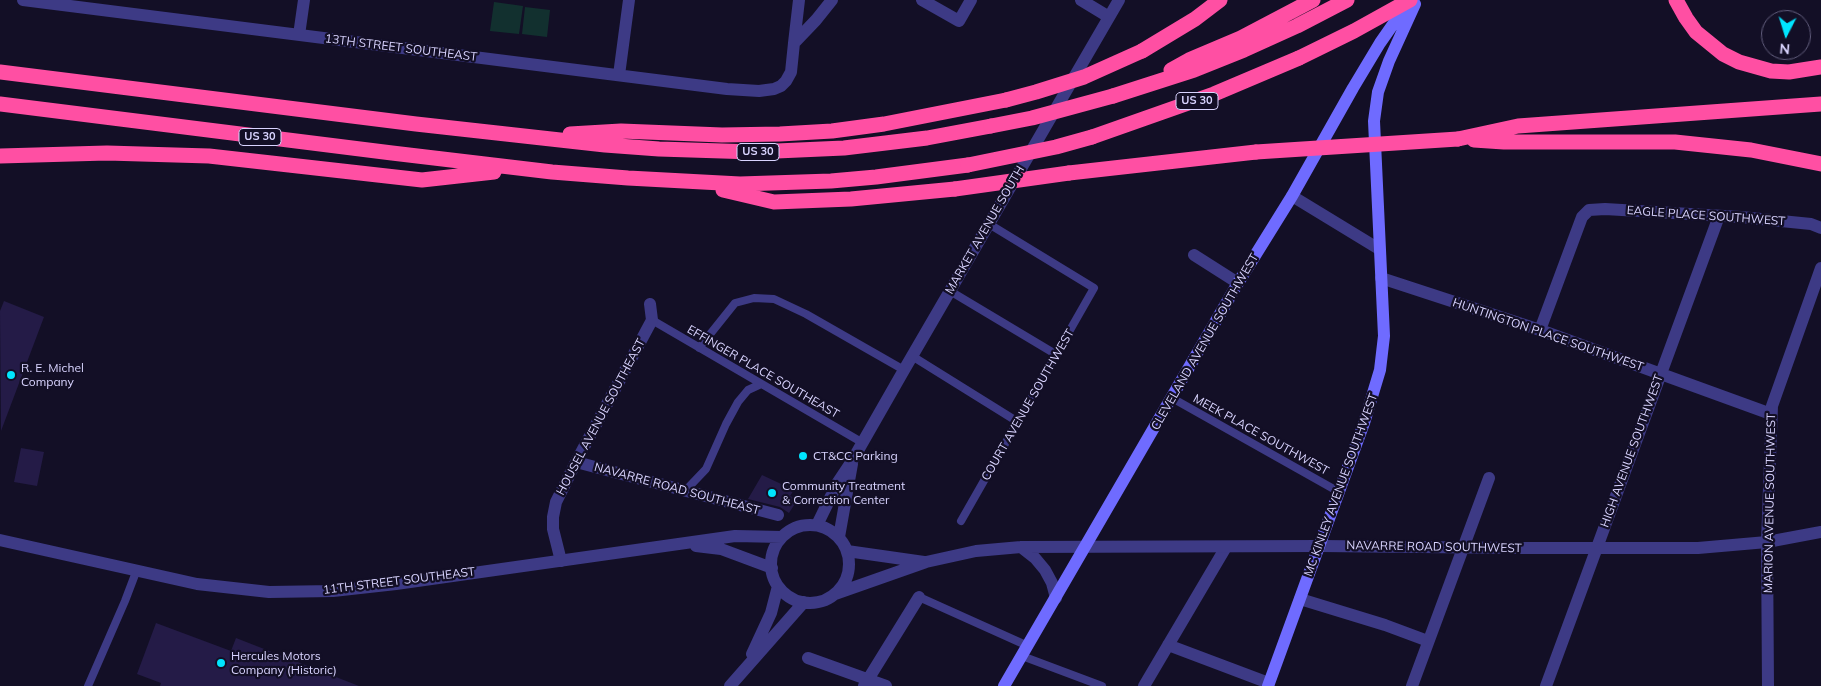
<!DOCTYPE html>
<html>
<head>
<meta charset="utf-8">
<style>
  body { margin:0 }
  #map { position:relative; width:1821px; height:686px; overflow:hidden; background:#130f26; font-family:Mulish,sans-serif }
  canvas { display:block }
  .north { position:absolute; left:1761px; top:10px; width:50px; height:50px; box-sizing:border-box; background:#130f26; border:1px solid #625e7d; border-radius:50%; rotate:185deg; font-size:14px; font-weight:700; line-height:20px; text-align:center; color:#d9d4ff }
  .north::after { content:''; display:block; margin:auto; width:18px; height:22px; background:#00e5ff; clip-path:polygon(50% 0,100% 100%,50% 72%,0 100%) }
</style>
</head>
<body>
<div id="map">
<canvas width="1821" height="686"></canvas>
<div class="north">N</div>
</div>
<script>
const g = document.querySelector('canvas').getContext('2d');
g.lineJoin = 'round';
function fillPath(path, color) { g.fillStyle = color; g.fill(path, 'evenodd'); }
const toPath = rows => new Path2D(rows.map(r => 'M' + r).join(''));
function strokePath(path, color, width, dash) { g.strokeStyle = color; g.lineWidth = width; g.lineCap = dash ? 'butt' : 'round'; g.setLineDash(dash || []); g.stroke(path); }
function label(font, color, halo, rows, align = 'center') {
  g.font = font + ' Mulish,sans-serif'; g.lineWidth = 4.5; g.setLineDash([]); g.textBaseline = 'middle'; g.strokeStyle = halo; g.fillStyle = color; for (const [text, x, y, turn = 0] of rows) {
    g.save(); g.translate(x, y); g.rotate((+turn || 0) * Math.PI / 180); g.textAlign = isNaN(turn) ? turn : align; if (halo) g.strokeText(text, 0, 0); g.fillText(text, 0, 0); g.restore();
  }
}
fillPath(toPath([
  [494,2,523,6,519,34,490,31],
  [525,7,550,10,547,37,522,34]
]), '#12302f');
fillPath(toPath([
  [4,301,44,317,1,431,0,311],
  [21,448,44,452,37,486,14,482],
  [762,475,794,490,790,496,798,499,789,513,780,507,748,499],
  [156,623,231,651,236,638,359,686,160,686,161,683,137,674]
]), '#241b47');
strokePath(toPath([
  [950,291,1057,355],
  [652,320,863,443],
  [699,348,735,303,754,298,774,299,806,314,904,370],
  [912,356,1018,422],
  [1172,398,1339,492],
  [685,491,706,469,726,424,738,402,748,390,761,384],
  [961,521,1094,288,989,224],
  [919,597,1028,646],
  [1022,656,1102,686],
  [88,686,125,601,136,572]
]), '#3d3a85', 8);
strokePath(toPath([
  [23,0,727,89,759,91,774,89,781,86,786,81,791,72,794,43,816,20,832,0],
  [922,0,959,21,971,0],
  [299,35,304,0],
  [794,43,799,0],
  [619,75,629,0],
  [1292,196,1379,249],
  [1194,255,1238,283],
  [1381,278,1540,330,1771,414],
  [1540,330,1582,217,1589,210,1605,209,1741,217,1811,224,1821,228],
  [576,462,778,515],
  [561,561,553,529,553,517,556,502,576,462,652,320,650,304],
  [1300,599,1385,625,1428,641],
  [1168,645,1269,683],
  [808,658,886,686],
  [864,686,919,597],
  [1144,686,1226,547],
  [1412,686,1489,478],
  [1546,686,1719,216],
  [1768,686,1767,542,1772,406,1821,268]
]), '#3d3a85', 12);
strokePath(toPath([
  [1081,0,1109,17],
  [817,525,838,482,852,461,904,370,1119,0],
  '771 564a39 39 0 1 1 78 0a39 39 0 1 1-78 0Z',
  [839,537,852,464],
  [0,540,197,584,269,592,333,591,396,584,735,536,782,537],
  [696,546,721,549,772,568],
  [1021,547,1035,558,1045,570,1052,583,1056,598],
  [847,551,924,562],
  [835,594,926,562,976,551,1021,547,1320,546,1518,548,1698,548,1767,542,1821,532],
  [752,654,771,613,778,586],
  [730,686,804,602]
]), '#3d3a85', 12);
strokePath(toPath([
  [1004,686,1238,283,1292,196,1353,88,1380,43,1410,0],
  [1268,686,1364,423,1380,370,1384,336,1374,121,1378,92,1389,61,1415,4]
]), '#6f6bff', 12);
strokePath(toPath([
  [1676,0,1686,18,1696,32,1723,54,1739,62,1771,71,1789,72,1821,67],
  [1142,51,1195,19,1220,0],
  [1171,70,1189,60,1241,38,1313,0],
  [0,72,416,124,605,145,659,149,754,152,844,148,927,138,991,126],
  [1113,96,1194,70,1244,50,1297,26,1347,0],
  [0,104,392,153,552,172,628,178,740,184,831,181,876,177,968,165],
  [570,134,621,131,722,135,780,134,832,131,884,124,1006,100],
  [1092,137,1214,94,1299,58],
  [1458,139,1518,126,1821,104],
  [1474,140,1504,142,1675,142,1751,150,1821,164],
  [0,156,107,153,209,156,422,180,494,172],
  [1069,173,1256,152],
  [723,190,774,202,851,199,955,189]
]), '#ff4fa3', 15);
strokePath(toPath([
  [1299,58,1354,31,1410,0],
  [1006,100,1036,92,1084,77,1142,51],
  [991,126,1032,118,1113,96],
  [1256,152,1458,139],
  [968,165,1056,147,1092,137],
  [955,189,1069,173]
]), '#ff4fa3', 15);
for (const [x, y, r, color] of [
  [11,375,5,"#00e5ff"],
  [803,456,5,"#00e5ff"],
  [772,493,5,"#00e5ff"],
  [221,663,5,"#00e5ff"]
]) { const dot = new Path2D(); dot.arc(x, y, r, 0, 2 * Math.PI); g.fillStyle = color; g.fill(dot); strokePath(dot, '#130f26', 2); }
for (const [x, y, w] of [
  [1197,101,42],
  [260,137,42],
  [758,152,42]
]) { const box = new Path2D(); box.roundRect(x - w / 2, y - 8.5, w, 17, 4); g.fillStyle = '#130f26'; g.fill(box); strokePath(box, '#d9d4ff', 1); }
label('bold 11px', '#d9d4ff', null, [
  ["US 30",1197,101],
  ["US 30",260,137],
  ["US 30",758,152]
]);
label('12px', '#d9d4ff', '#130f26', [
  ["13TH STREET SOUTHEAST",401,48,7],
  ["EAGLE PLACE SOUTHWEST",1706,216,4],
  ["MARKET AVENUE SOUTH",985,230,-60],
  ["HUNTINGTON PLACE SOUTHWEST",1548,335,19],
  ["CLEVELAND AVENUE SOUTHWEST",1205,342,-60],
  ["EFFINGER PLACE SOUTHEAST",763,372,30],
  ["COURT AVENUE SOUTHWEST",1028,405,-60],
  ["HOUSEL AVENUE SOUTHEAST",601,417,-62],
  ["MEEK PLACE SOUTHWEST",1261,435,29],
  ["HIGH AVENUE SOUTHWEST",1632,451,-70],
  ["MC KINLEY AVENUE SOUTHWEST",1341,485,-70],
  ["NAVARRE ROAD SOUTHEAST",677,489,15],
  ["MARION AVENUE SOUTHWEST",1770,503,-89],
  ["NAVARRE ROAD SOUTHWEST",1434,547,1],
  ["11TH STREET SOUTHEAST",399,581,-7]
]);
label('12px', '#d9d4ff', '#130f26', [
  ["R. E. Michel",21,368],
  ["Company",21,382],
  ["CT&CC Parking",813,456],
  ["Community Treatment",782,486],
  ["& Correction Center",782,500],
  ["Hercules Motors",231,656],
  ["Company (Historic)",231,670]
], 'left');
</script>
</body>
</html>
